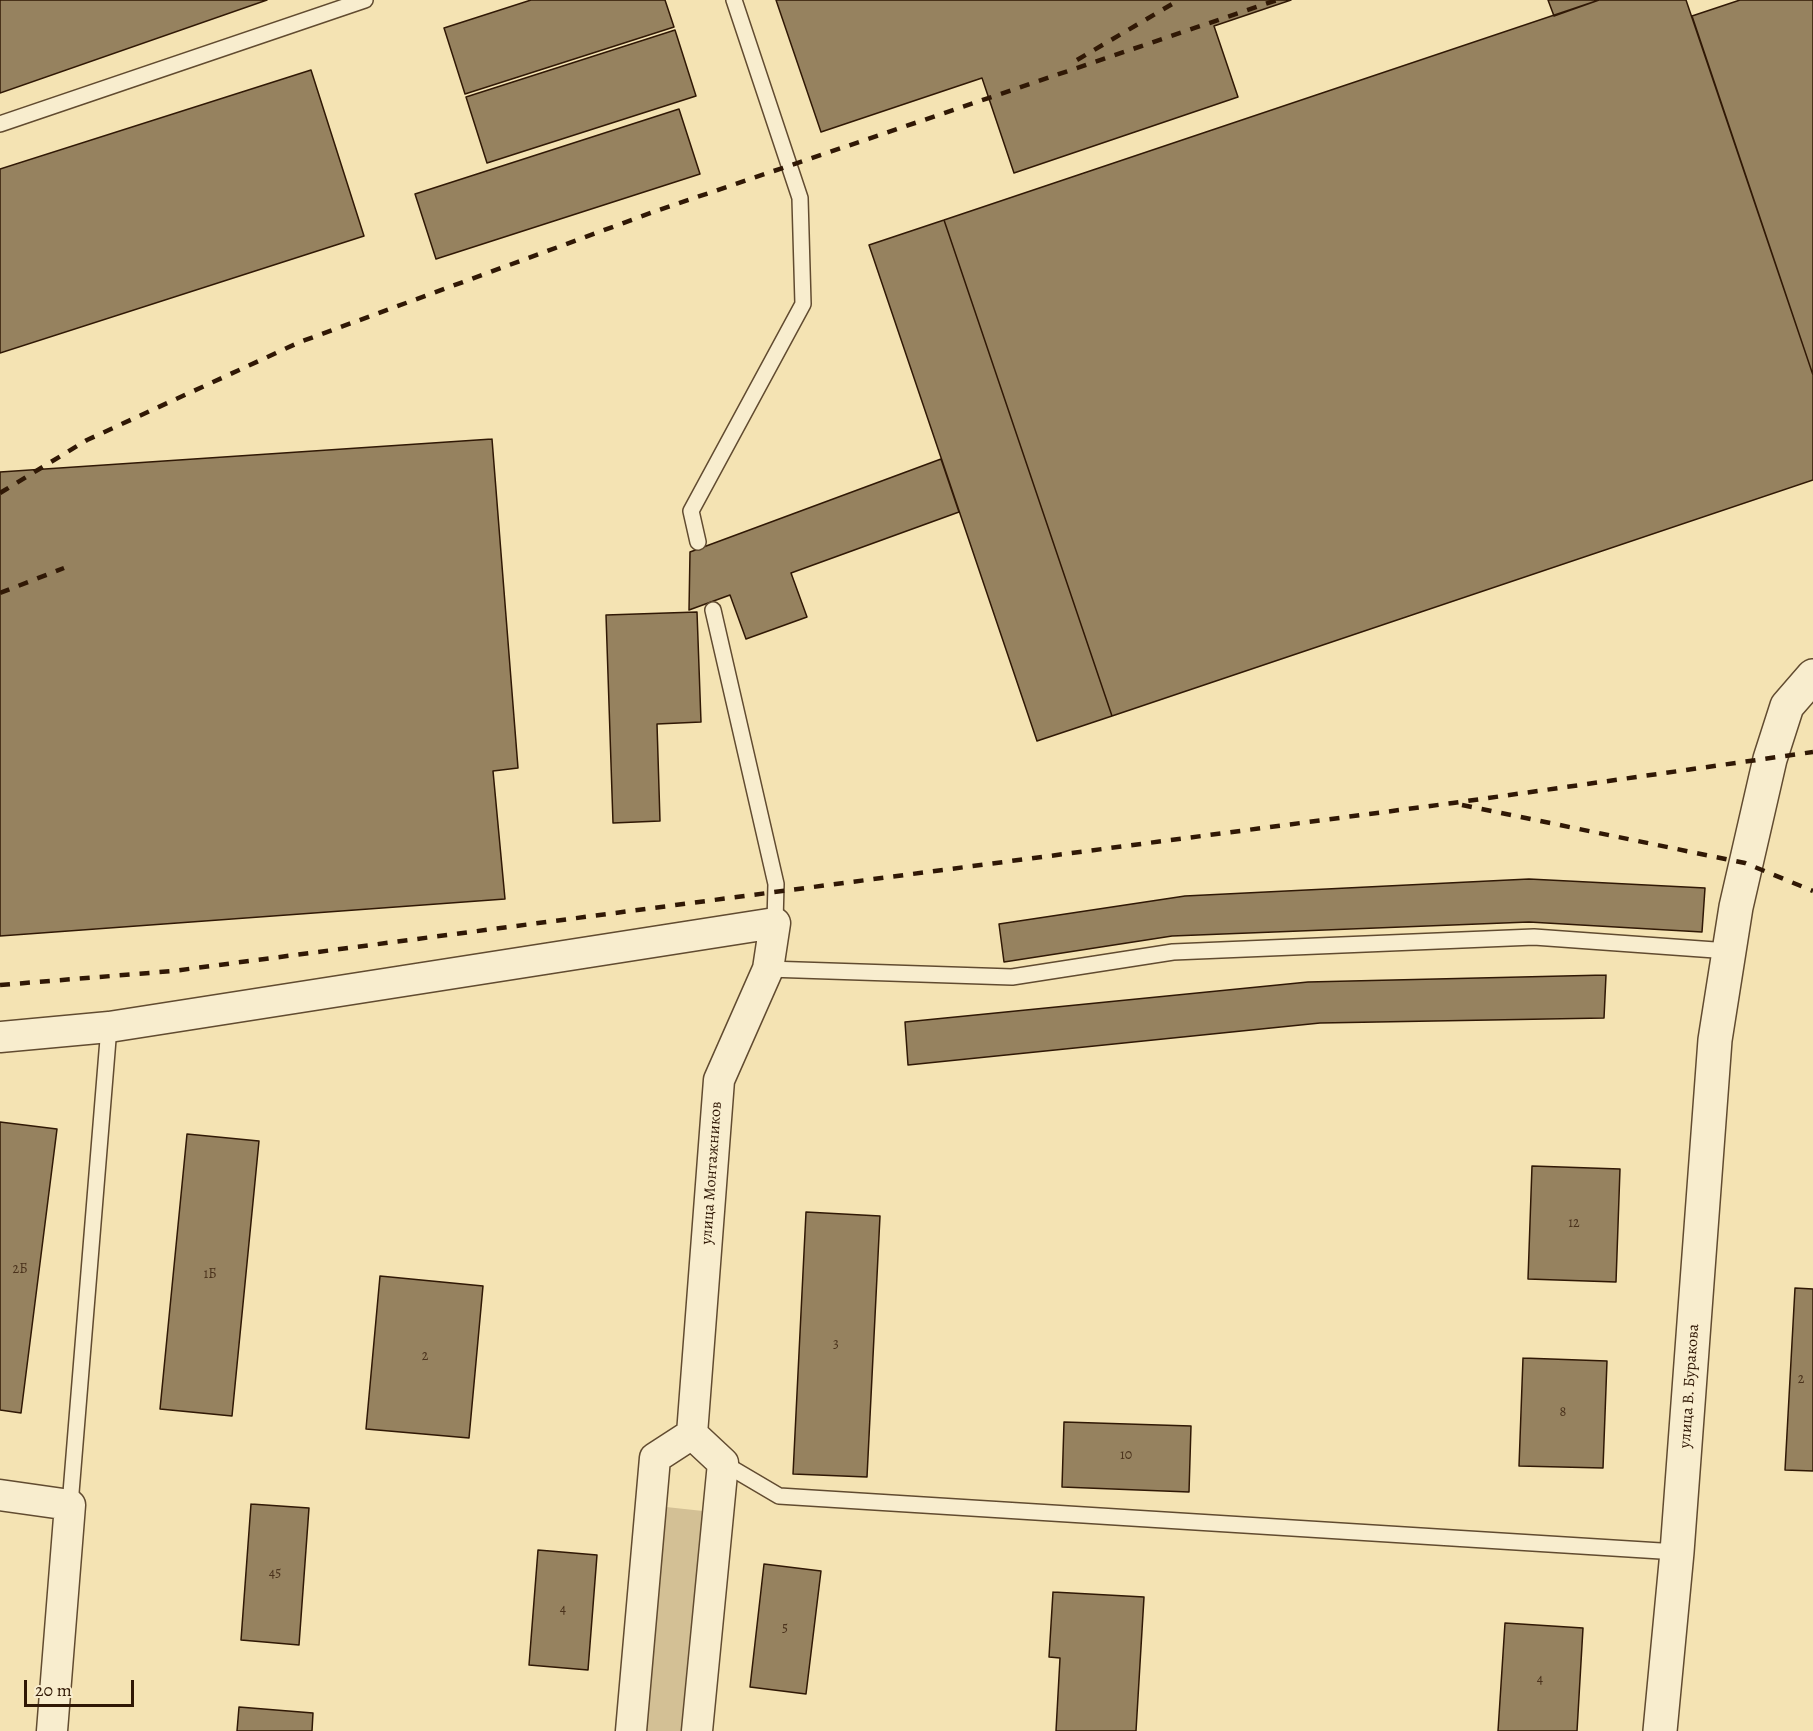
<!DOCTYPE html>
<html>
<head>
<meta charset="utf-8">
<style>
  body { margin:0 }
  #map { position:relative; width:1813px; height:1731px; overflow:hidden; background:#f4e3b3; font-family:Alegreya,serif }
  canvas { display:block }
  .scale { position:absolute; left:24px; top:1680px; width:110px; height:27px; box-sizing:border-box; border:3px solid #301805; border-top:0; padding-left:8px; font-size:18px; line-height:21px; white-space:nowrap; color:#301805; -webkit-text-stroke:4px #f8edce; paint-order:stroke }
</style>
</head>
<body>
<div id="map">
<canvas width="1813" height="1731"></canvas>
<div class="scale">20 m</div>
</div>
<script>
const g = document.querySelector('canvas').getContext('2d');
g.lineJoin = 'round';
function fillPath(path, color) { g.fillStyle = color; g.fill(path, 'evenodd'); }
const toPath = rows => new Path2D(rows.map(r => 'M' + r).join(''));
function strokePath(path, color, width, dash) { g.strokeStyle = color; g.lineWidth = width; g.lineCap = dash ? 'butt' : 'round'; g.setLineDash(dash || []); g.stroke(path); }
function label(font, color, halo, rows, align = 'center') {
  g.font = font + ' Alegreya,serif'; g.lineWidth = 5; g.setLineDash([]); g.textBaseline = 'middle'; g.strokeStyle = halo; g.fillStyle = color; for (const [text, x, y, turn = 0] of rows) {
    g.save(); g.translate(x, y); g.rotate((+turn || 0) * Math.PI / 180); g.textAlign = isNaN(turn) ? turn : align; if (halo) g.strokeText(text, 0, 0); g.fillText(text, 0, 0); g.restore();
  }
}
fillPath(toPath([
  [666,1507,703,1511,682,1731,644,1731]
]), '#d3c095');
const building = toPath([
  [0,0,267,0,0,93,0,0],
  [531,0,665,0,674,27,465,94,444,28,531,0],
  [776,0,1291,0,1214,26,1238,97,1014,173,982,78,821,132,776,0],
  [1548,0,1599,0,1554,16,1548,0],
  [1599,0,1686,0,1813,375,1813,480,1112,716,944,220,1599,0],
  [1740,0,1813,0,1813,375,1692,16,1740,0],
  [675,30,696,96,487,163,466,97,675,30],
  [311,70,364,236,0,353,0,169,311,70],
  [679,109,700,174,436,259,415,194,679,109],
  [944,220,1112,716,1037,741,869,245,944,220],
  [492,439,518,768,493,771,505,899,0,936,0,472,492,439],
  [941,459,959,512,791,573,807,617,746,639,730,595,689,610,690,552,941,459],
  [697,612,701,722,657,724,660,821,613,823,606,615,697,612],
  [1529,879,1705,888,1702,932,1529,922,1172,936,1004,962,999,924,1185,896,1529,879],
  [1606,975,1604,1018,1320,1023,908,1065,905,1022,1308,982,1606,975],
  [0,1122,57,1129,21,1413,0,1410,0,1122],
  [187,1134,259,1141,232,1416,160,1409,187,1134],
  [1532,1166,1620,1169,1616,1282,1528,1279,1532,1166],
  [806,1212,880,1216,867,1477,793,1474,806,1212],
  [380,1276,483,1286,469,1438,366,1429,380,1276],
  [1795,1288,1813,1289,1813,1471,1785,1470,1795,1288],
  [1523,1358,1607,1361,1603,1468,1519,1466,1523,1358],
  [1064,1422,1191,1426,1189,1492,1062,1487,1064,1422],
  [251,1504,309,1508,299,1645,241,1640,251,1504],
  [538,1550,597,1555,588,1670,529,1665,538,1550],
  [764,1564,821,1571,806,1694,750,1687,764,1564],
  [1053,1592,1144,1597,1136,1731,1056,1731,1060,1658,1049,1657,1053,1592],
  [1505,1623,1583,1628,1577,1731,1498,1731,1505,1623],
  [239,1707,313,1713,312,1731,237,1731,239,1707]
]);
fillPath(building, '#96825f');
strokePath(building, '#301805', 1.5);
const service = toPath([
  [0,124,365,0],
  [698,542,691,511,803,304,800,198,734,0],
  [713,610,776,884,775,923],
  [768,969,1012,977,1173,952,1534,937,1729,951],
  [723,1463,779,1496,1677,1552],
  [70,1505,109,1027]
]);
const minor = toPath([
  [0,1037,109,1027,775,923,768,969,719,1080,692,1434],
  [692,1434,723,1463,697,1731],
  [0,1495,70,1505,52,1731],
  [631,1731,655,1458,692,1434]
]);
const tertiary = toPath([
  [1660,1731,1677,1552,1715,1040,1736,907,1770,759,1787,706,1813,676]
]);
strokePath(service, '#614b30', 18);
strokePath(minor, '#614b30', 33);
strokePath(tertiary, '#614b30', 36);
strokePath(service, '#f8edce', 15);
strokePath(minor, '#f8edce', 30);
strokePath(tertiary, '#f8edce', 33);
strokePath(toPath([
  [1077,60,1179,0],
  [0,493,87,440,300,342,656,211,1277,0],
  [0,593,64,568],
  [1462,805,1745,863,1813,891],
  [0,985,173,971,1453,803,1813,752]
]), '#301805', 4.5, [10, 10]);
label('14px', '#4a321c', null, [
  ["12",1574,1224],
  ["2Б",20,1270],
  ["1Б",210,1275],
  ["3",836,1345],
  ["2",425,1357],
  ["2",1801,1380],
  ["8",1563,1413],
  ["10",1126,1456],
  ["45",275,1574],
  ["4",563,1610],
  ["5",785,1629],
  ["4",1540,1680]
]);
label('16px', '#301805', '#f8edce', [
  ["улица Монтажников",712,1173,-86],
  ["улица В. Буракова",1690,1386,-86]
]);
</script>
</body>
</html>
